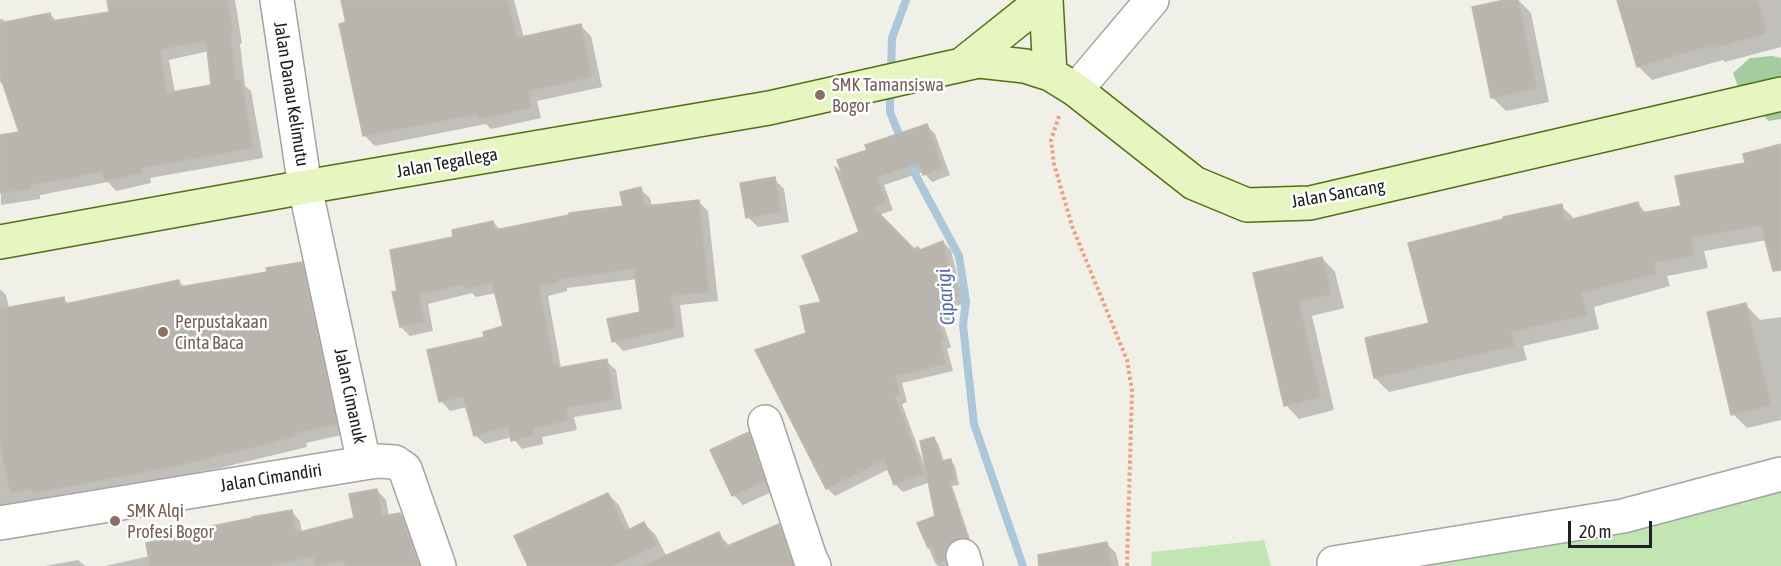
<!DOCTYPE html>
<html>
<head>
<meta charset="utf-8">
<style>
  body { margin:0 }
  #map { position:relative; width:1781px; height:566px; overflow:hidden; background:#f0efe8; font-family:"Asap Condensed",sans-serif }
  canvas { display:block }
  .scale { position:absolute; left:1568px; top:521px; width:84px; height:27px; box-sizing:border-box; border:3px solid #202020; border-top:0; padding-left:8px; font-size:18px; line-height:21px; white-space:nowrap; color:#202020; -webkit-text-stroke:4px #fff; paint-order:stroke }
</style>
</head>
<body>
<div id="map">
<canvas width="1781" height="566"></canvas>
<div class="scale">20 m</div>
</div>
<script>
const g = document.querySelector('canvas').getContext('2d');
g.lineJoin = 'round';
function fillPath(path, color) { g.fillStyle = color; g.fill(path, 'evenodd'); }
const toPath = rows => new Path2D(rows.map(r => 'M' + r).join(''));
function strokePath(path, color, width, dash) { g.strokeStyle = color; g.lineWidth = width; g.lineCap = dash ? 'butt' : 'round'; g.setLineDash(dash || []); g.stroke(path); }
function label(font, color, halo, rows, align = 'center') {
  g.font = font + ' "Asap Condensed",sans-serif'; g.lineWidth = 5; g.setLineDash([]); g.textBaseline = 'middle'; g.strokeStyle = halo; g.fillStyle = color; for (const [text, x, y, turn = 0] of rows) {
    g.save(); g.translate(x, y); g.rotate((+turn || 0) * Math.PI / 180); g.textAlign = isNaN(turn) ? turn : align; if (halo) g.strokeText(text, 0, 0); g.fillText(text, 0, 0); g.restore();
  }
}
fillPath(toPath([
  [1781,487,1781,566,1331,566],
  [1264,540,1271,566,1151,566,1152,552]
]), '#c1e5b3');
fillPath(toPath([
  [1772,56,1781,58,1781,119,1768,121,1756,105,1740,92,1733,73,1750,58]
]), '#a4cca0');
fillPath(toPath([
  [108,0,235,0,242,43,240,44,245,86,251,91,263,158,150,178,151,183,116,191,108,182,40,195,40,199,1,205,0,137,21,134,4,83,0,83,0,19,2,19,7,23,50,14,57,22,110,13],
  [209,51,213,86,175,93,169,60],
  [341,0,514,0,524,38,581,26,591,36,602,87,537,101,541,118,491,129,486,124,375,146,365,136],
  [1511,0,1518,0,1531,13,1549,102,1506,111,1492,97],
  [1619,0,1781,0,1781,47,1725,62,1723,60,1652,80,1638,66],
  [927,126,935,134,950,175,932,182,923,172,884,185,893,210,879,215,913,250,921,252,943,242,951,250,964,304,950,307,956,322,944,326,951,347,947,349,953,371,902,383,907,402,902,404,925,467,927,466,933,439,938,443,944,462,951,461,955,466,959,485,952,486,971,542,963,542,949,565,945,566,938,566,935,563,919,524,936,517,930,482,903,492,895,484,889,469,835,496,827,488,757,350,808,334,861,233,845,180],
  [1781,146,1781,260,1767,240,1704,251,1708,268,1667,276,1670,286,1594,307,1599,329,1523,346,1527,360,1389,392,1375,378,1561,206,1576,220,1637,203,1647,214,1683,207,1747,164],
  [774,179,784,189,789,222,758,227,748,217],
  [640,189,650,198,652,207,699,202,708,211,718,301,680,305,684,337,623,351,614,341,641,313,637,279,567,288,567,291,548,296,561,368,606,361,616,370,622,409,574,417,577,430,542,437,543,444,522,449,512,437,485,444,475,435,467,407,450,411,441,401,486,338,505,328,496,293,476,297,472,293,428,304,433,331,410,336,401,327,399,292,455,238,493,222,501,231,625,208],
  [1322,258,1335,272,1344,308,1312,316,1334,410,1299,419,1286,405,1255,274],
  [301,263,312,274,346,434,306,443,307,447,220,468,44,503,0,506,0,289,6,295,9,308,63,298,69,305,178,281,185,288,269,273],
  [1745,304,1760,320,1781,317,1781,420,1747,428,1733,414],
  [748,434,758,444,774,491,743,505,734,495,712,451],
  [377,490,386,500,389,516,400,514,409,523,424,566,105,566,150,556,291,511,300,521,302,533,356,520],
  [608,494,619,505,631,531,644,524,655,534,667,557,718,534,730,546,779,525,789,536,800,566,530,566],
  [1106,543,1116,553,1119,566,1062,566],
  [78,560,85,566,45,566]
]), '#0003');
strokePath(toPath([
  [891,75,892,38,906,0],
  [890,88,890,112,902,142],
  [908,156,916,176,959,256,966,301,963,325,974,424,1023,566]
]), '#acc6da', 8);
const building = toPath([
  [107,0,227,0,233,33,230,34,236,80,241,79,253,148,141,168,142,173,104,181,102,172,30,185,31,189,0,193,0,135,19,132,0,76,0,23,50,13,52,21,109,12,107,0],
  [206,40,211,85,167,93,160,50,206,40],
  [341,0,507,0,517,38,581,24,592,77,528,91,531,108,479,119,478,114,363,136,339,24,346,22,341,0],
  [1504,0,1518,0,1537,88,1491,98,1472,7,1504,0],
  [1617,0,1758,0,1767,33,1710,49,1709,46,1637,67,1617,0],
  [927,124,943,167,923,175,919,163,877,177,886,202,873,207,914,249,918,247,920,250,943,241,957,296,943,300,949,314,937,318,944,340,940,341,946,364,895,376,900,394,895,396,924,474,894,485,884,460,826,489,755,350,806,333,800,306,821,302,802,256,859,232,835,167,842,175,837,160,867,150,865,145,927,124],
  [1781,144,1781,270,1773,271,1761,225,1691,238,1695,255,1654,263,1657,273,1581,293,1586,315,1511,332,1514,346,1374,378,1365,338,1429,323,1408,243,1503,219,1503,217,1562,204,1565,221,1638,202,1641,213,1681,206,1675,176,1745,163,1743,154,1781,144],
  [775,177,781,212,746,218,740,183,775,177],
  [641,187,645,206,699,200,709,292,671,296,676,328,612,342,607,319,640,312,634,269,558,279,559,282,539,286,554,364,557,363,558,368,607,359,614,400,566,408,568,421,533,428,535,435,511,441,508,426,474,436,463,397,439,402,427,350,484,337,483,332,503,326,492,282,465,289,464,284,419,295,424,322,400,327,392,292,397,291,390,250,453,237,452,230,493,221,495,230,569,215,569,213,623,206,620,192,641,187],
  [1322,257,1331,294,1299,302,1321,397,1284,406,1253,273,1322,257],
  [302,262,337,424,296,433,297,436,252,448,172,467,33,493,32,489,10,493,0,443,0,309,64,297,65,304,179,280,180,287,267,272,266,268,302,262],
  [1746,303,1771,405,1731,415,1707,312,1746,303],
  [749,432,765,481,732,496,710,450,749,432],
  [934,437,942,461,951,459,955,480,949,481,968,538,958,538,950,543,945,551,945,560,938,563,932,547,928,548,917,523,935,516,920,441,934,437],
  [377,489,382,516,400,513,419,566,345,566,344,561,315,566,313,557,263,566,150,566,146,543,202,531,202,528,252,518,252,517,292,510,296,533,354,518,349,494,377,489],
  [608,493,626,531,644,522,657,545,612,566,528,566,514,536,608,493],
  [779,524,793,566,642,566,719,532,725,547,779,524],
  [1107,542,1112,566,1039,566,1038,555,1107,542]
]);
fillPath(building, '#b9b5ae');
strokePath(building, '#c1b9ab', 1.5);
const street = toPath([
  [277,0,305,187,364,463,378,461,395,462,405,469,439,566],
  [1076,90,1152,0],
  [765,422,810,558,814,566],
  [0,523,364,463],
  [963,556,966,566],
  [1334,563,1623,516,1781,474]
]);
const secondary = toPath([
  [1046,0,1050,74],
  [964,63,1043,0],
  [0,242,305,187,769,108,979,61,1025,66,1050,74,1076,90,1194,183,1247,205,1310,203,1781,94]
]);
strokePath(street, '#a4a4a4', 36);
strokePath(secondary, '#51700f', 36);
strokePath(toPath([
  [1059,116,1051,140,1054,164,1072,226,1127,360,1132,391,1127,566]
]), '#ee9f7b', 4, [3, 3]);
strokePath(street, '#fff', 33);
strokePath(secondary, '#e7f5c1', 33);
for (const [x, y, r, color] of [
  [820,95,6,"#8d6e63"],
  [163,332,6,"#8d6e63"],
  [115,521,6,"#8d6e63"]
]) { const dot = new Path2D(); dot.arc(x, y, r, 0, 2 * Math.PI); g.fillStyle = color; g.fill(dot); strokePath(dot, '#fff', 2); }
label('18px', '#785e54', '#fff', [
  ["SMK Tamansiswa",832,85],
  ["Bogor",832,106],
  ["Perpustakaan",175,322],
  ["Cinta Baca",175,343],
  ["SMK Alqi",127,511],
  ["Profesi Bogor",127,532]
], 'left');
label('18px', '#202020', '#fff', [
  ["Jalan Danau Kelimutu",291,94,81],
  ["Jalan Tegallega",447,163,-10],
  ["Jalan Sancang",1338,194,-10],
  ["Jalan Cimanuk",350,396,78],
  ["Jalan Cimandiri",271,478,-9]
]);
label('italic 20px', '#546da9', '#fff', [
  ["Ciparigi",946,297,-95]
]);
</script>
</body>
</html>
